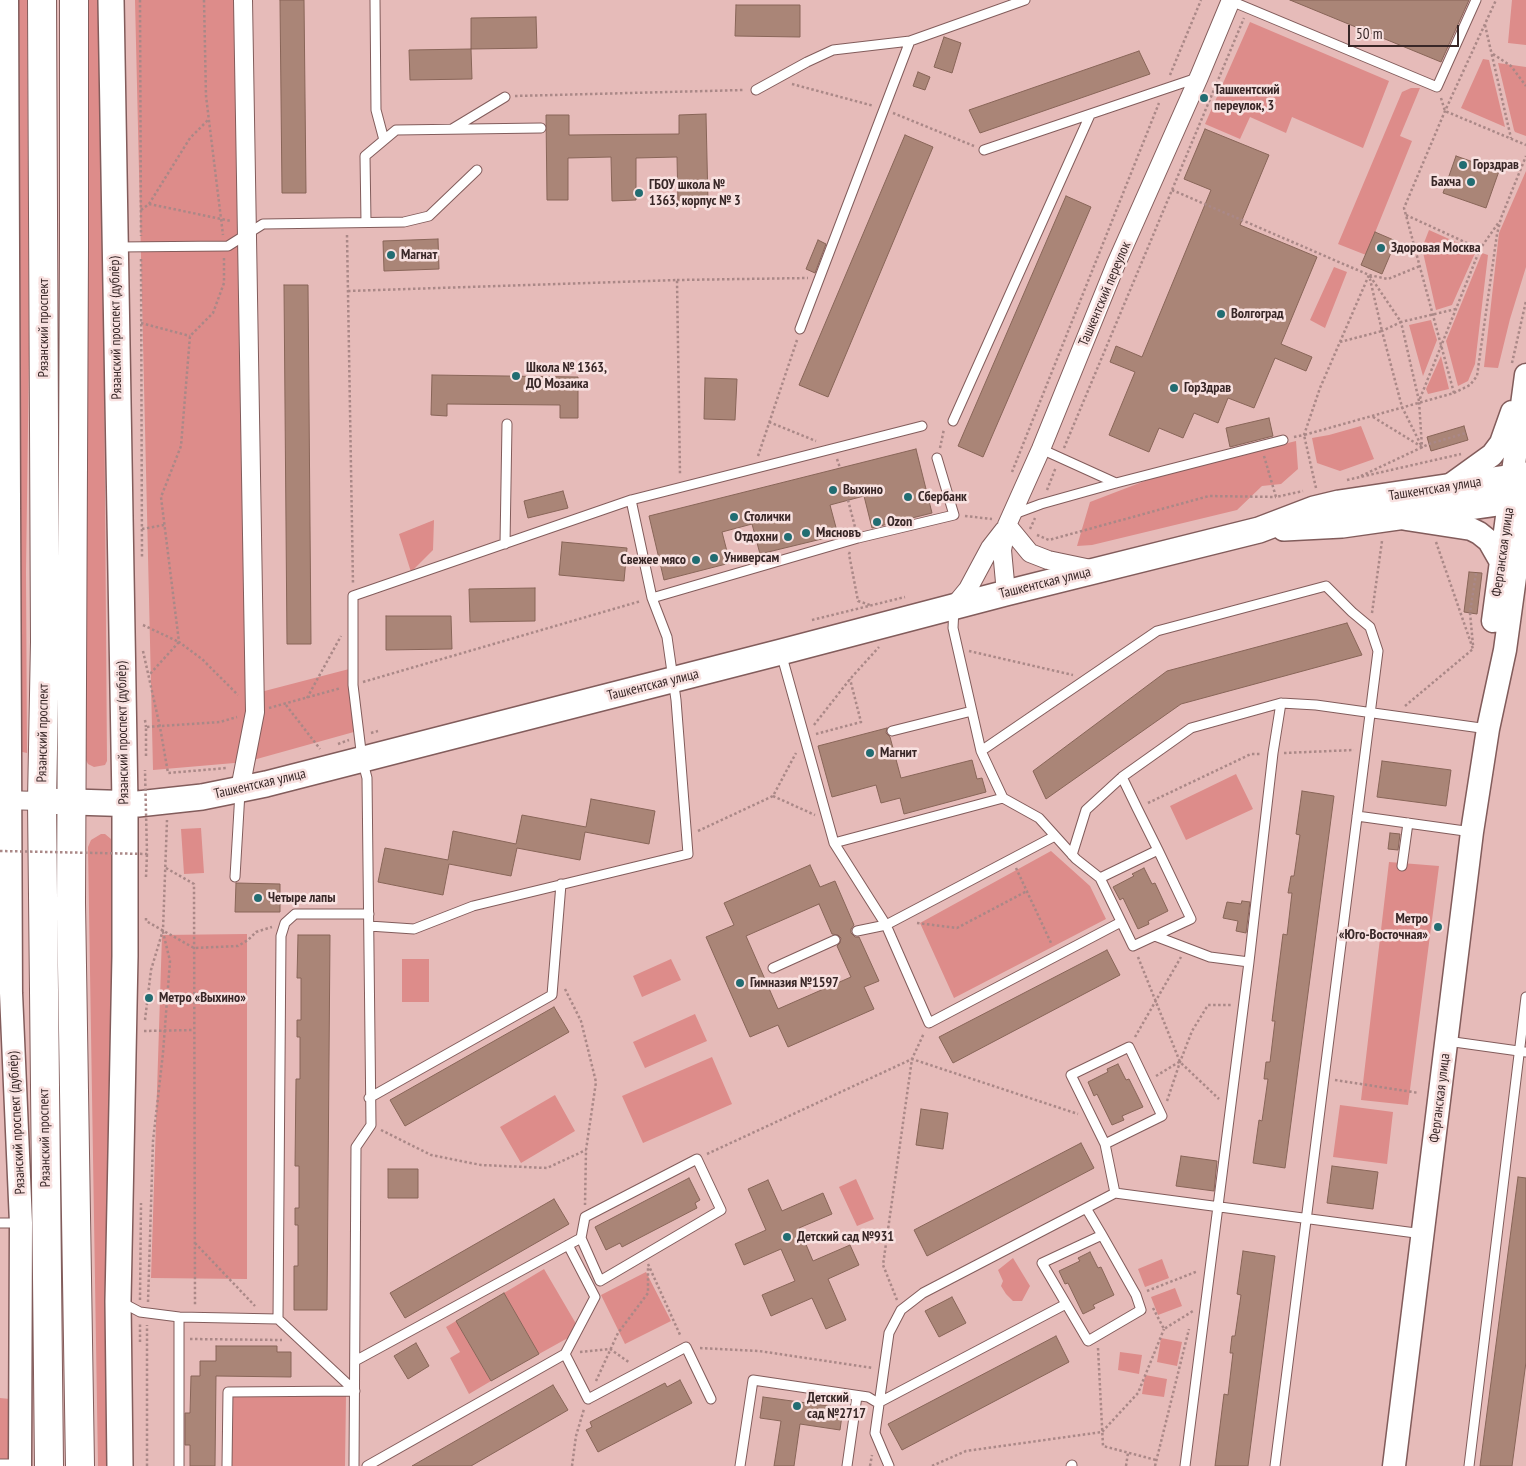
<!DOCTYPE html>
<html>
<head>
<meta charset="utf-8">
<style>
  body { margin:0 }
  #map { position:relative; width:1526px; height:1466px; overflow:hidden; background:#e6bbb9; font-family:"PT Sans Narrow",sans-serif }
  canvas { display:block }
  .scale { position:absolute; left:1348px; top:25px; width:111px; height:22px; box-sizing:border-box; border:2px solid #382727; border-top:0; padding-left:6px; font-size:15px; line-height:18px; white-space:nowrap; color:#382727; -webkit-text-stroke:4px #f8e1e0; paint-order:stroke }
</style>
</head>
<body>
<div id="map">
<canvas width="1526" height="1466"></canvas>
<div class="scale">50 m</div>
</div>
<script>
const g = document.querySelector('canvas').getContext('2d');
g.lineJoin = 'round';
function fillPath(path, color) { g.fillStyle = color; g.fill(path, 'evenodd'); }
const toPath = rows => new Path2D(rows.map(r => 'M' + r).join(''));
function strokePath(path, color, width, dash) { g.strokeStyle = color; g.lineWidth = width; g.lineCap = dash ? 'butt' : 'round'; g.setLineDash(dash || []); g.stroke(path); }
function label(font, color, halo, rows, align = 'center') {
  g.font = font + ' "PT Sans Narrow",sans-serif'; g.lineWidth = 5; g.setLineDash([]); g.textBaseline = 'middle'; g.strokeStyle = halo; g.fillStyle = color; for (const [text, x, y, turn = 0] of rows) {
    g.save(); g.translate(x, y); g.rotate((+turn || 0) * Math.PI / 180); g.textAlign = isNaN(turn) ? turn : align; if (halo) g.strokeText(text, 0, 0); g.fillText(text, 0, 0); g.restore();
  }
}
fillPath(toPath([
  [15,0,27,0,29,352,26,572,27,753,18,751],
  [86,0,100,0,102,90,107,761,105,765,94,767,88,764,86,760,88,243],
  [135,0,240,0,253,694,353,668,361,730,246,762,153,770],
  [1512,0,1526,0,1526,45,1508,43],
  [1250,22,1389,81,1363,148,1292,117,1286,133,1250,117,1240,139,1205,124],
  [1483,59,1489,60,1505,127,1461,108],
  [1498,63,1526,67,1526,136,1515,132,1514,130],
  [1411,88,1420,88,1400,136,1412,141,1366,255,1338,244,1402,92],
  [1526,171,1526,267,1510,319,1498,368,1484,367,1499,233],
  [1429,230,1476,251,1452,305,1436,310,1422,248],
  [1482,253,1488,255,1475,364,1468,381,1458,386,1446,341],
  [1334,267,1347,272,1325,328,1310,320],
  [1431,320,1437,340,1423,376,1409,325],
  [1441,356,1449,389,1428,394,1426,389],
  [1361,426,1374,459,1340,471,1317,463,1312,438,1329,435],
  [1296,441,1298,469,1281,484,1262,486,1237,510,1092,545,1077,546,1090,502,1163,474],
  [434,520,433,550,411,572,399,534],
  [1236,774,1253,809,1186,840,1170,806],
  [201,828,204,873,184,874,181,829],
  [101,834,105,834,111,839,114,847,108,1466,98,1466,88,847,91,840],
  [1051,851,1090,886,1106,919,954,998,920,923],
  [1389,862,1439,866,1408,1105,1361,1100],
  [247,934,247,1279,151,1278,162,935],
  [402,959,429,959,429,1002,402,1002],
  [671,959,681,980,642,997,633,976],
  [695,1014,707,1041,645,1068,633,1042],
  [712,1057,732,1104,643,1143,622,1096],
  [555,1095,575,1131,521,1163,500,1127],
  [1340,1105,1393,1112,1387,1164,1333,1157],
  [856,1179,874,1219,857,1226,839,1187],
  [1013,1258,1030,1286,1022,1301,1013,1301,1006,1294,1001,1286,1003,1281,998,1270],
  [1162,1259,1169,1278,1145,1287,1138,1269],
  [544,1269,575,1322,575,1334,539,1354,504,1293],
  [646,1272,671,1321,625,1344,601,1295],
  [1175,1288,1182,1306,1158,1315,1151,1297],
  [456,1321,491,1381,469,1394,450,1358,460,1352,446,1327],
  [1161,1338,1182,1342,1177,1366,1157,1362],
  [1120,1352,1142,1355,1139,1374,1118,1370],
  [1145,1375,1167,1379,1164,1397,1142,1394],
  [231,1394,346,1396,345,1466,230,1466],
  [0,1398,10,1399,9,1465,0,1464]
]), '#dd8c8a');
const building = toPath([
  [280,0,304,0,306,193,282,193,280,0],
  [1290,0,1469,0,1441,62,1290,0],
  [736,5,800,5,800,37,735,36,736,5],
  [536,17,537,48,471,49,471,18,536,17],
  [944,37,961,43,952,73,934,67,944,37],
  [471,49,472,79,410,80,409,50,471,49],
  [1139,51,1150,74,980,133,969,110,1139,51],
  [918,72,930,77,925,90,913,86,918,72],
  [706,114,708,203,678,203,677,157,636,158,636,200,612,201,611,157,568,158,568,200,547,200,546,115,569,115,569,135,679,134,679,115,706,114],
  [1205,129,1269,155,1240,225,1317,257,1281,344,1312,357,1306,371,1275,358,1254,408,1228,398,1218,423,1194,413,1183,438,1159,428,1149,452,1109,435,1135,372,1110,362,1116,346,1142,357,1211,190,1184,179,1205,129],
  [905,135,933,147,828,397,799,385,905,135],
  [1456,156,1499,171,1486,208,1443,193,1456,156],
  [1066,196,1091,207,983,457,958,446,1066,196],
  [1375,232,1396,241,1382,274,1361,265,1375,232],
  [438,239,439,269,384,271,383,241,438,239],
  [818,240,826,244,815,273,806,269,818,240],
  [284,285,308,285,311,644,287,644,284,285],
  [432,375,578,377,578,418,560,418,560,405,447,404,447,416,431,415,432,375],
  [705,378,737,379,735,420,704,419,705,378],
  [1269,418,1273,436,1230,447,1226,428,1269,418],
  [1464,426,1468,440,1431,451,1427,437,1464,426],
  [916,449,932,513,872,528,864,496,830,505,838,535,760,554,752,524,722,532,730,563,664,580,649,516,916,449],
  [563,491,568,508,528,518,524,501,563,491],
  [562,542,627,548,624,581,559,575,562,542],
  [1469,572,1482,573,1477,614,1464,612,1469,572],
  [535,588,535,621,470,622,469,589,535,588],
  [386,616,451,616,452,649,386,650,386,616],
  [1347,623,1362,655,1181,704,1046,799,1033,771,1167,671,1347,623],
  [887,728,886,733,890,737,901,778,972,760,977,779,982,778,986,792,904,814,900,798,881,803,876,785,832,797,818,746,887,728],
  [1382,761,1451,770,1446,806,1377,797,1382,761],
  [1302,791,1334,796,1285,1168,1253,1163,1259,1120,1262,1121,1268,1079,1264,1079,1266,1062,1270,1062,1275,1021,1272,1021,1283,934,1287,935,1292,893,1288,893,1291,876,1294,876,1300,835,1296,834,1302,791],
  [591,799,655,811,649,844,585,832,580,860,517,848,511,876,449,864,443,895,378,882,385,848,448,860,453,831,516,844,522,815,586,827,591,799],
  [1390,833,1400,834,1398,850,1388,849,1390,833],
  [810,865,820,887,835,881,854,925,851,929,851,933,855,937,859,937,879,981,864,987,874,1009,788,1047,778,1025,750,1037,706,937,734,925,724,903,810,865],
  [819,904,832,934,838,935,841,938,840,943,837,946,851,977,778,1009,746,936,819,904],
  [1144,868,1152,884,1155,883,1168,911,1148,921,1149,924,1138,929,1123,898,1120,900,1113,887,1134,876,1132,874,1144,868],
  [236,883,280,884,280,912,235,912,236,883],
  [1242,901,1250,902,1246,933,1236,931,1238,921,1223,918,1227,902,1241,904,1242,901],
  [298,935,330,935,327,1310,294,1310,294,1266,298,1266,298,1225,295,1225,295,1208,299,1208,299,1166,295,1166,296,1079,300,1079,300,1037,297,1037,297,1020,301,1020,301,978,297,978,298,935],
  [1107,950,1120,975,953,1063,939,1037,1107,950],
  [554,1007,569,1032,405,1126,390,1100,554,1007],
  [1118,1064,1126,1080,1129,1079,1143,1107,1122,1116,1124,1120,1112,1125,1097,1094,1094,1096,1088,1082,1108,1072,1107,1069,1118,1064],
  [921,1109,948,1113,943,1149,916,1145,921,1109],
  [1081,1143,1094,1168,927,1256,914,1230,1081,1143],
  [1181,1156,1217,1161,1214,1191,1176,1186,1181,1156],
  [1332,1166,1378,1172,1373,1209,1327,1203,1332,1166],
  [388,1169,418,1169,418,1198,388,1198,388,1169],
  [1518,1177,1526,1178,1526,1362,1512,1466,1480,1466,1518,1177],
  [689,1178,700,1200,695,1203,697,1208,622,1247,620,1243,606,1250,595,1227,689,1178],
  [768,1180,782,1211,823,1193,832,1214,799,1228,813,1261,850,1245,859,1265,828,1279,846,1320,826,1329,812,1298,771,1316,762,1295,795,1281,781,1249,744,1265,735,1244,766,1230,748,1189,768,1180],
  [554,1199,569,1224,405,1318,390,1293,554,1199],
  [1243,1251,1275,1256,1248,1466,1215,1466,1224,1394,1228,1395,1233,1353,1230,1353,1232,1336,1235,1336,1241,1295,1237,1294,1243,1251],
  [1090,1252,1098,1268,1101,1267,1114,1295,1093,1305,1095,1308,1083,1314,1068,1283,1065,1284,1059,1271,1080,1261,1078,1258,1090,1252],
  [504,1293,539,1354,491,1381,456,1321,504,1293],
  [952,1297,966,1323,939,1337,925,1311,952,1297],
  [1056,1336,1069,1362,902,1450,888,1424,1056,1336],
  [416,1343,429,1366,408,1379,394,1356,416,1343],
  [216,1346,277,1346,277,1352,291,1352,291,1377,216,1376,215,1466,190,1466,190,1445,185,1445,185,1413,190,1413,191,1376,200,1376,200,1361,216,1361,216,1346],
  [680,1380,692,1403,598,1452,586,1430,592,1427,590,1422,665,1383,667,1387,680,1380],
  [553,1385,568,1410,471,1466,412,1466,553,1385],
  [763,1397,843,1408,840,1430,800,1424,794,1466,774,1466,781,1421,760,1418,763,1397]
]);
fillPath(building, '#aa8577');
strokePath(building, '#886558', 1);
const service = toPath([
  [375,0,376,110,384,140],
  [1231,1,1437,87,1476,0],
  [756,90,807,62,833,50,910,41],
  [452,129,505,97],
  [984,150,1197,78],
  [366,222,365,156,396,130,541,128],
  [118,247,228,246,263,224,404,222,429,216,477,170],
  [800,329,910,41,1025,0],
  [953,421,1090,115],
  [1041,449,1116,483],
  [1014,514,1041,504,1116,483,1283,440],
  [505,544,507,424],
  [652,598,858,538,954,515,937,458],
  [954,608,953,628,981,751,1003,798,1039,818,1076,859,1100,878],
  [781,653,834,843],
  [892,731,972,711],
  [981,751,1157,631,1326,586,1352,612,1370,627,1378,651,1275,1466],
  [1122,777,1137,808,1158,850,1191,919,1133,946,1100,878,1158,850],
  [1003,798,834,843,886,925,929,1023,1121,922],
  [1357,816,1472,832],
  [1072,855,1086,810,1122,777,1191,728,1281,703,1316,705,1488,729],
  [1402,866,1408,823],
  [235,877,240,792],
  [369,926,414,929,473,906,688,854,676,700,667,637,652,598,631,500],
  [857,931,886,925,1055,836],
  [1155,936,1210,957,1249,962],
  [773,968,835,940],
  [1447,1041,1526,1052],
  [369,1098,552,995,561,884],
  [1105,1144,1162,1116,1129,1047,1071,1075,1105,1144,1115,1193],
  [1086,1208,1102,1235,1136,1295,1141,1310,1088,1341,1042,1263,1102,1235],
  [0,1223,20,1223],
  [121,1302,140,1312,179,1317],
  [565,1354,595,1297,568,1245],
  [355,1361,581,1238,585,1217,697,1159,721,1210,600,1281,581,1238],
  [0,1464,20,1464],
  [179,1466,179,1317,278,1319,281,936,285,923,295,914,369,914],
  [227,1466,228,1392,355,1391,278,1319],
  [354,1466,356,1147,371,1125,367,778,362,759,353,685,353,596,631,500,922,426],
  [367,1466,565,1354,588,1399,686,1347,711,1399],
  [740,1466,753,1380,868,1397,878,1403,1066,1304],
  [847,1466,857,1396],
  [889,1466,875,1433,889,1333,901,1310,923,1293,1115,1193,1423,1234],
  [1071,1466,1072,1465],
  [1185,1466,1249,962,1273,753,1281,703],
  [1469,1466,1526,997]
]);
const minor = toPath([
  [1007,525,1030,553,1048,560,1091,569],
  [1006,593,1002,550,1007,525,1041,449,1116,264,1199,77,1231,0],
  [954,606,968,589,990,548,1004,530],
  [240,789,255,712,243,0],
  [0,800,42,801]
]);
const tertiary = toPath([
  [7,0,11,993,21,1223,20,1466],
  [1449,486,1492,455,1501,443,1512,412],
  [1406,519,1471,529,1479,533,1489,541,1501,562],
  [1493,621,1526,375],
  [1394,1466,1472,832,1488,729,1505,650,1526,497]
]);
const secondary = toPath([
  [111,0,125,803,125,956,118,1301,120,1466],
  [1284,528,1342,525,1526,499],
  [42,801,138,804,202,797,266,784,781,652,1006,593,1259,530,1314,509,1339,503,1526,475]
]);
const primary = toPath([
  [42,0,45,642,42,801,49,1466],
  [74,0,74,247,71,903,80,1466]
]);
strokePath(service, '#825c5b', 11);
strokePath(minor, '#825c5b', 20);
strokePath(tertiary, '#825c5b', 25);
strokePath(secondary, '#825c5b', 28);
strokePath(primary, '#825c5b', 30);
strokePath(toPath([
  [140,0,141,236],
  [204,0,206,96,223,235],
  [1485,25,1511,138],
  [1493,54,1511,66,1526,86],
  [1170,75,1201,0],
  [792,84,874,106],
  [515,96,744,90],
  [1441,98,1445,111,1526,145],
  [893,113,974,146],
  [1172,190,1369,275,1388,279,1420,266],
  [149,204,190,138,208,120],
  [141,210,149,204,231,221],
  [1406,215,1480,249],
  [347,235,353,584],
  [224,258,224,283,213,313,190,336,181,446,161,497,179,642,202,659,238,695],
  [141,259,142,558],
  [1370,276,1401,322,1382,331,1402,407,1422,447],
  [677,280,808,278],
  [348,291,677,280,680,475],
  [1456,309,1401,322,1419,401,1480,249,1499,222],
  [141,323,190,336],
  [1340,342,1382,331,1370,279],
  [1512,363,1526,301],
  [1454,393,1404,208,1445,111,1496,0],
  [1373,417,1422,447,1419,401],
  [769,422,816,441],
  [1294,437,1304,435,1320,388,1369,275],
  [940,448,944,429],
  [1064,448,1244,18],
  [758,456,797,340],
  [1264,456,1276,497,1303,491],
  [837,459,840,468],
  [1012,472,1159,103],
  [1361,476,1429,444,1466,433],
  [1347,480,1461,454],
  [1316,488,1304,435,1454,393,1470,385,1477,376,1497,234,1501,218,1526,156],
  [1047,490,1056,467],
  [848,500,855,527],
  [965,516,992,519],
  [142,529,164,525],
  [1030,529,1035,518],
  [1037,535,1049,540,1209,496,1276,497],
  [1436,542,1473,649],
  [850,552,849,554,858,601,870,605],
  [1372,613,1382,541],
  [812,620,905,597],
  [143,625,179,642,149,675],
  [1473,645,1470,613,1476,573],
  [143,651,160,727,168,773,227,768],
  [969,651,1073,675],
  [363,682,641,601],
  [307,698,341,636],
  [286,705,320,749],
  [1405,706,1473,649],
  [269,708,341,688],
  [145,720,146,727],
  [814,725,850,679,879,647],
  [371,733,378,731],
  [816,734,861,722,850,679],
  [338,744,349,740],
  [1284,753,1354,750],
  [146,756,146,727,220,722,237,717],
  [773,796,815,815],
  [1148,803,1251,754,1261,754],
  [698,831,773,796,796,753],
  [166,868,194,884,195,1306],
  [1016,868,1052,945],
  [146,877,147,854],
  [146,918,146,921,194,948,238,946,248,940,256,932,272,927],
  [917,923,957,928,1027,891],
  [1138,957,1180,1062,1219,1099],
  [565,989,581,1021,596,1082,586,1150,585,1205],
  [145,1020,151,970,163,930,167,820],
  [144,1031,194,1030],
  [1135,1037,1181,957],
  [1156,1076,1179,1062],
  [1335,1080,1419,1093],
  [1167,1101,1180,1062,1192,1031,1208,1005,1233,1005],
  [381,1130,431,1155,481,1165,547,1168,586,1150],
  [707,1154,912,1059,924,1033],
  [195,1243,255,1306],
  [648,1264,681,1337],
  [1147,1291,1198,1271],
  [140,1300,141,1203],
  [897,1300,883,1265,912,1059,1078,1114],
  [148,1302,153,1141,163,1053,170,961,163,932],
  [1153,1308,1164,1329,1193,1311],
  [190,1339,282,1340],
  [140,1342,140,1323],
  [700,1348,759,1351,873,1368],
  [1098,1348,1103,1446,1156,1460],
  [580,1352,610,1349,630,1363],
  [596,1381,618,1333,648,1293,648,1266],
  [147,1466,147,1325],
  [572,1466,576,1436,584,1409],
  [870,1466,872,1455],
  [932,1466,966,1451,1102,1432,1138,1393,1164,1329],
  [1126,1466,1128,1453],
  [1155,1466,1189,1329]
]), '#aa8887', 2.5, [2.5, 2.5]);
strokePath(service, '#fff', 9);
strokePath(minor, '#fff', 18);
strokePath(tertiary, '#fff', 22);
strokePath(secondary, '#fff', 25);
strokePath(primary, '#fff', 28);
strokePath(toPath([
  [0,851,147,854,145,770]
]), '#aa8887', 2.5, [2.5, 2.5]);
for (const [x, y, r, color] of [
  [1204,98,5,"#226d72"],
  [1463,165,5,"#226d72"],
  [1471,182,5,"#226d72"],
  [639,193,5,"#226d72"],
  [1381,248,5,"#226d72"],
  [391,255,5,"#226d72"],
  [1221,314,5,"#226d72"],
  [516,376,5,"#226d72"],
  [1174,388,5,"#226d72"],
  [833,490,5,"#226d72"],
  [908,497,5,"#226d72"],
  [734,517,5,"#226d72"],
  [877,522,5,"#226d72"],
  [806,533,5,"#226d72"],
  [788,537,5,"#226d72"],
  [714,558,5,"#226d72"],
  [696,560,5,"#226d72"],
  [870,753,5,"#226d72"],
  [258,898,5,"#226d72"],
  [1438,927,5,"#226d72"],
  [740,983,5,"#226d72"],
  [149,998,5,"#226d72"],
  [787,1237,5,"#226d72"],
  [797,1406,5,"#226d72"]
]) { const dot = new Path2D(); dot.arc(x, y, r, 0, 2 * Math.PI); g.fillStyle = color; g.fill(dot); strokePath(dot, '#f8e1e0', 2); }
label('bold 14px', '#382727', '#f8e1e0', [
  ["Ташкентский",1214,90],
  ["переулок, 3",1214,106],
  ["Горздрав",1473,165],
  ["Бахча",1461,182,"right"],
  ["ГБОУ школа №",649,185],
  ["1363, корпус № 3",649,201],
  ["Здоровая Москва",1391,248],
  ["Магнат",401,255],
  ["Волгоград",1231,314],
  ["Школа № 1363,",526,368],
  ["ДО Мозаика",526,384],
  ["ГорЗдрав",1184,388],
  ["Выхино",843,490],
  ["Сбербанк",918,497],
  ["Столички",744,517],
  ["Ozon",887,522],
  ["Мясновъ",816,533],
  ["Отдохни",778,537,"right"],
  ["Универсам",724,558],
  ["Свежее мясо",686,560,"right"],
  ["Магнит",880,753],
  ["Четыре лапы",268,898],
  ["Метро",1428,919,"right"],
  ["«Юго-Восточная»",1428,935,"right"],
  ["Гимназия №1597",750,983],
  ["Метро «Выхино»",159,998],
  ["Детский сад №931",797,1237],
  ["Детский",807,1398],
  ["сад №2717",807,1414]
], 'left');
label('14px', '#382727', '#f8e1e0', [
  ["Ташкентский переулок",1105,294,-67],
  ["Рязанский проспект",44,328,-90],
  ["Рязанский проспект (дублёр)",116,328,-91],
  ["Ташкентская улица",1435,489,-9],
  ["Ферганская улица",1503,552,-82],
  ["Ташкентская улица",1045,583,-14],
  ["Ташкентская улица",653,685,-14],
  ["Рязанский проспект",43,733,-89],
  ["Рязанский проспект (дублёр)",123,733,-91],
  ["Ташкентская улица",260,784,-13],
  ["Ферганская улица",1440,1098,-83],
  ["Рязанский проспект (дублёр)",17,1123,-93],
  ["Рязанский проспект",45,1138,-91]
]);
</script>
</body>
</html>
